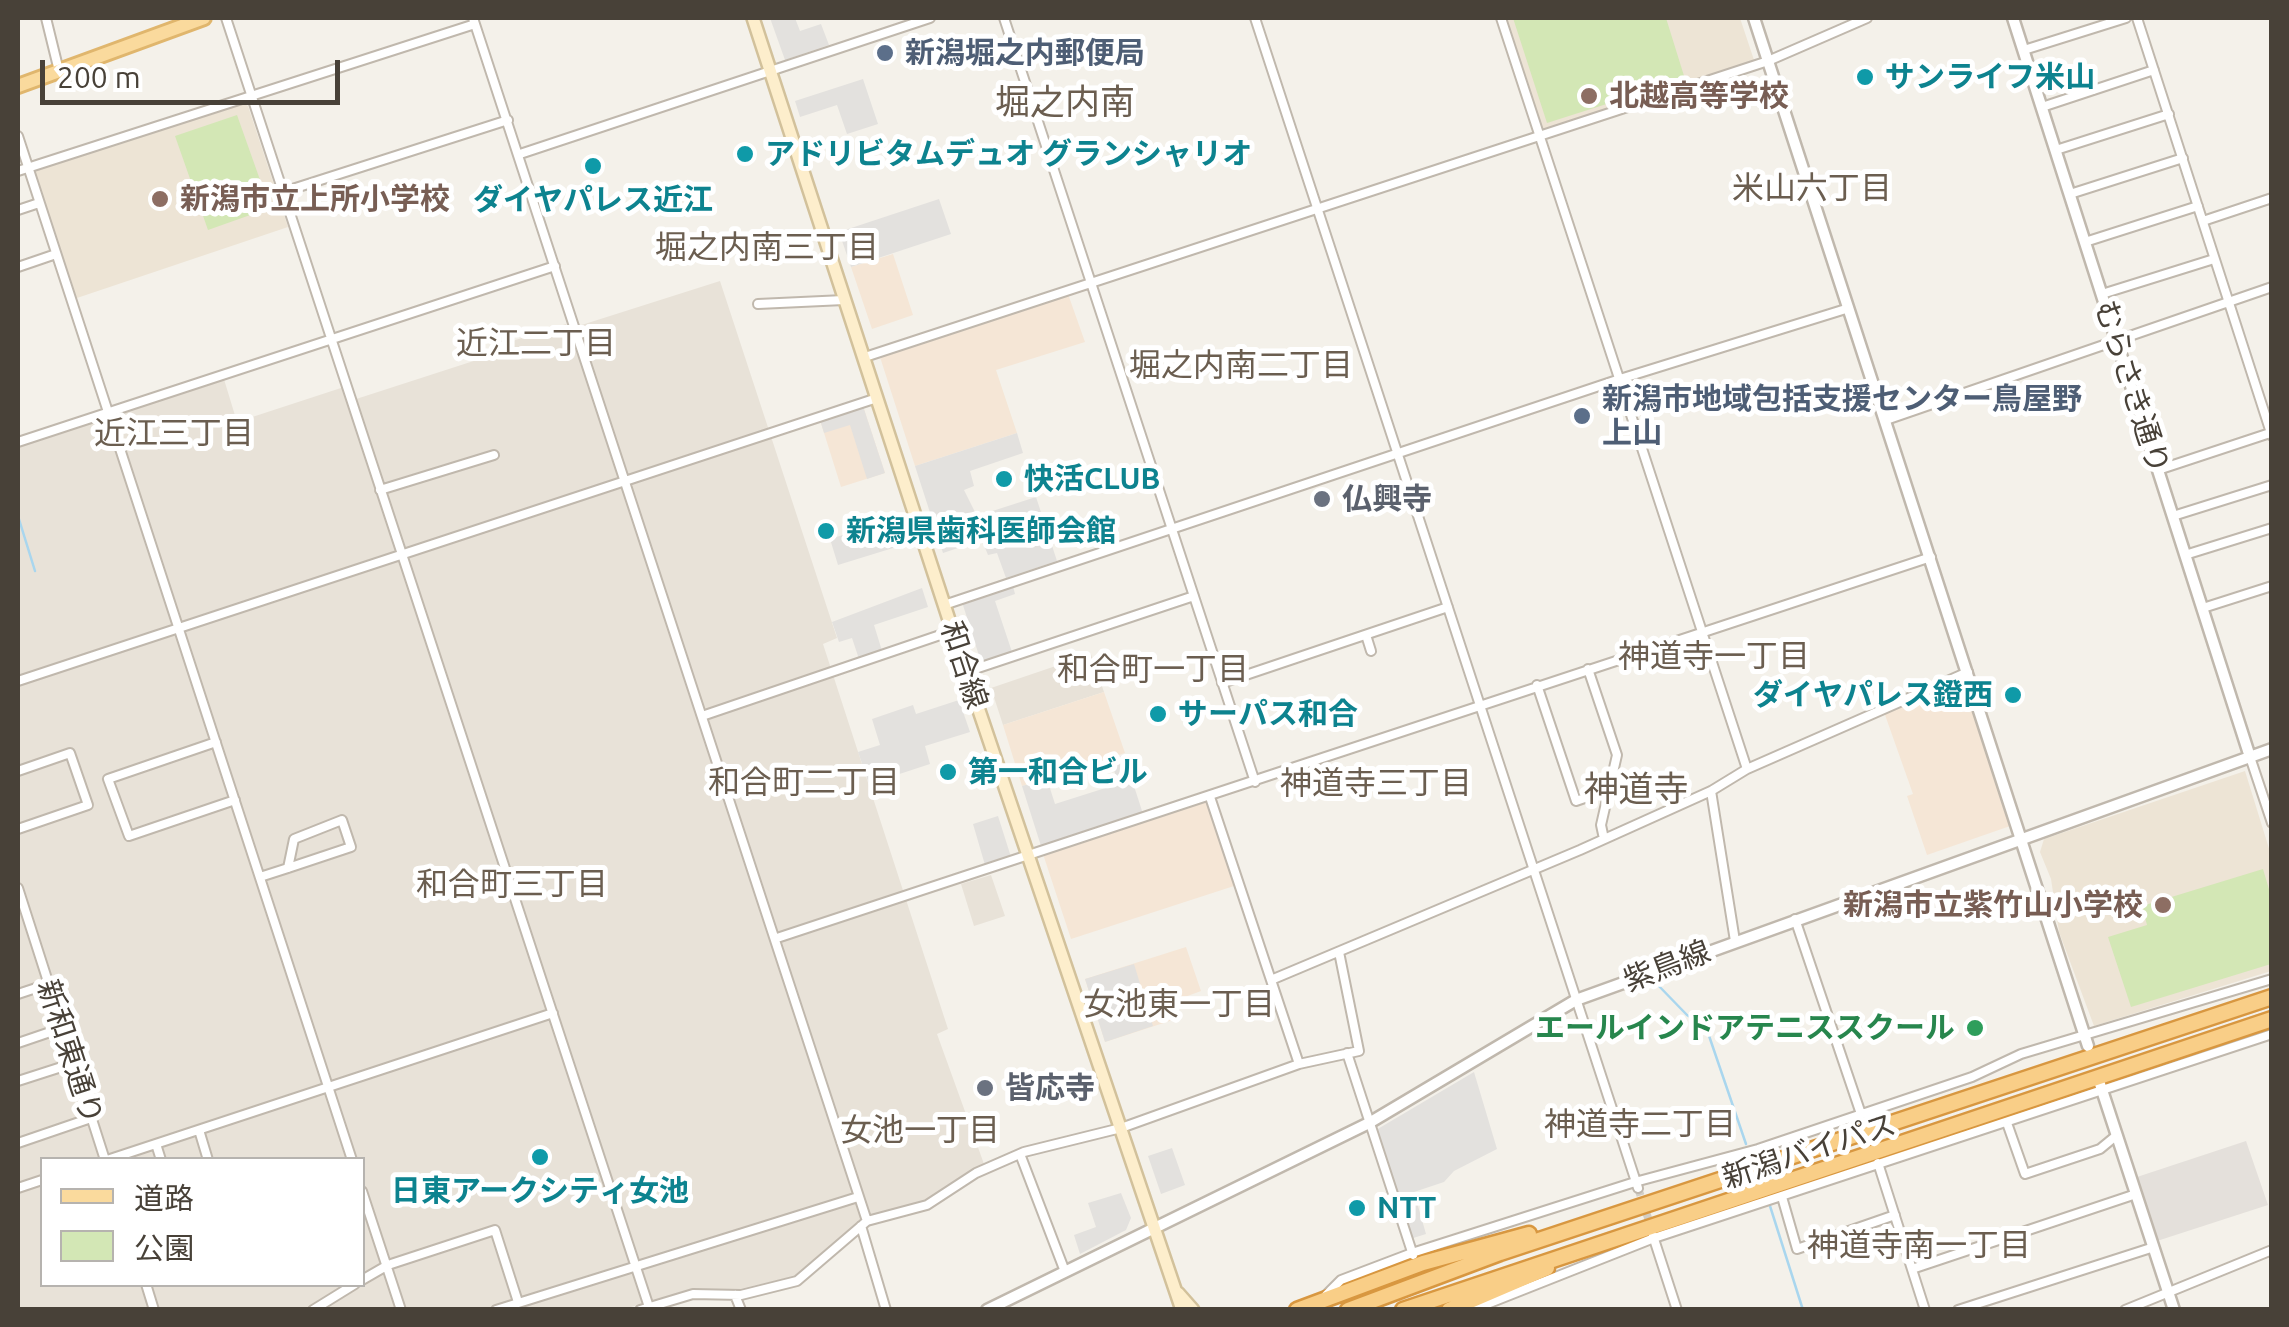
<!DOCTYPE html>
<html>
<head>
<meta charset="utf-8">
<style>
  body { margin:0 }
  #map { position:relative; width:2289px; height:1327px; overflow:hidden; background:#f4f1ea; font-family:Ubuntu,"Noto Sans JP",sans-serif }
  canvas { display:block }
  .frame { position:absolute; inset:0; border:20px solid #484138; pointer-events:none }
  .legend { position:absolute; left:40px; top:1157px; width:325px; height:130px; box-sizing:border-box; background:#fff; border:2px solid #b6b3af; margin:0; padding:12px 18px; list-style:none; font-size:30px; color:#484138 }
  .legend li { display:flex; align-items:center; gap:20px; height:50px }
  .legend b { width:50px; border:2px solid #b6b3af }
  .scale { position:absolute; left:40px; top:60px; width:300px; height:45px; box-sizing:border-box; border:5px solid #484138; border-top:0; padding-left:12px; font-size:30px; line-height:35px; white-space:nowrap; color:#484138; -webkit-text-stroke:8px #fff; paint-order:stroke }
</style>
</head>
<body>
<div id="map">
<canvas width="2289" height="1327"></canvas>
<div class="frame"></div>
<ul class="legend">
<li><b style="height:12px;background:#fada9d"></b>道路</li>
<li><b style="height:28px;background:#d3e7b5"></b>公園</li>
</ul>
<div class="scale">200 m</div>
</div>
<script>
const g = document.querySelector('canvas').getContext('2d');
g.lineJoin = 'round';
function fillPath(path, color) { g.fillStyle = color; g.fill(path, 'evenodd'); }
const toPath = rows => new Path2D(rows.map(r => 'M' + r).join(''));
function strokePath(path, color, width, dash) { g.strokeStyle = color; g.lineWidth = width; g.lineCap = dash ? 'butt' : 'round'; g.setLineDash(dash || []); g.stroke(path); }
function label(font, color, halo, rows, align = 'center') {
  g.font = font + ' Ubuntu,"Noto Sans JP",sans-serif'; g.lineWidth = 10; g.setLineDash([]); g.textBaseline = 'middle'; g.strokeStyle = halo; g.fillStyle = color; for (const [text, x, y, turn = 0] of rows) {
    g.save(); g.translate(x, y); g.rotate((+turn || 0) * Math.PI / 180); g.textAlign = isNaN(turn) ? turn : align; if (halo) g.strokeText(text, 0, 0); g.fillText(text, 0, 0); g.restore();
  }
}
fillPath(toPath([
  [720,281,837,638,823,644,948,1029,937,1034,984,1164,925,1200,860,1221,795,1276,740,1289,693,1291,623,1309,18,1309,18,445,223,376,237,422,344,387,350,401,489,356,487,349,566,324,569,329],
  [42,1160,362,1160,362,1284,42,1284],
  [1091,654,1104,692,1003,725,991,688],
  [991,875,1005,916,974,926,961,884]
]), '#e8e2d8');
fillPath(toPath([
  [893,254,913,315,872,329,851,267],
  [1068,294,1085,342,996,370,1017,433,915,466,880,357],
  [863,406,885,473,841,487,820,420],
  [1964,684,2013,825,1927,855,1907,796,1913,794,1884,712],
  [1104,692,1125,753,1022,786,1003,725],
  [1206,801,1234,886,1071,939,1043,854],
  [1186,947,1201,991,1174,1001,1179,1018,1105,1042,1085,979]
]), '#f5e6d6');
fillPath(toPath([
  [2246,1141,2268,1205,2157,1241,2137,1177]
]), '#e4e0db');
fillPath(toPath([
  [1505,18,1740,18,1754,60,1542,131],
  [243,103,248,106,288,227,74,299,33,171],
  [2245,771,2271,855,2271,971,2094,1026,2059,932,2051,879,2040,852,2044,839]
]), '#ede4d5');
fillPath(toPath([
  [1513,18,1666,18,1685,79,1547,123],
  [237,115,270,208,208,230,175,136],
  [2263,869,2271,896,2271,964,2131,1007,2108,937,2147,925,2142,906]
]), '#d3e7b5');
fillPath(toPath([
  [770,18,795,18,800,31,821,24,829,45,785,60],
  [863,79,878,124,847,134,837,105,800,117,795,101],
  [939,199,951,234,851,267,839,232],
  [863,406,885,473,867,479,850,425,824,433,820,420],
  [1017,433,1023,453,970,471,974,486,964,490,977,516,1036,497,1057,561,1006,578,997,553,988,555,982,540,943,553,915,466],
  [898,518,906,544,838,565,830,539],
  [1013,586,1015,594,995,601,1012,652,981,662,962,602],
  [922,588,928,607,874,625,883,654,860,662,852,638,839,642,832,622],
  [959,700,970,732,925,746,930,764,869,784,858,752,880,745,872,719,913,705,916,714],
  [1124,755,1143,814,1041,846,1022,786,1047,779,1055,804,1118,784,1111,759],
  [998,816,1011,857,985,865,973,824],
  [1134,964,1153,1026,1105,1042,1085,979],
  [1474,1072,1497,1149,1454,1171,1444,1182,1414,1192,1426,1234,1410,1239,1376,1130],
  [1172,1148,1185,1185,1161,1194,1148,1156],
  [1121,1193,1131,1218,1126,1230,1080,1254,1074,1235,1096,1227,1088,1203]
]), '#e3e1de');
strokePath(toPath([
  [18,516,35,571],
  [1655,982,1687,1015,1706,1027,1746,1144],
  [1770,1206,1803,1310]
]), '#a9d6ee', 2.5);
strokePath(toPath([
  [1638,1188,1651,1227]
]), '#d2cec6', 8, [8, 4]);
const minor = toPath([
  [46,18,59,71],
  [226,18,649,1307],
  [473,18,867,1221],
  [1004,18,1255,782],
  [1255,18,1638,1188],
  [1501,18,1747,769],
  [2137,18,2272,436],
  [2024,50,2126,18],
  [2042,107,2154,70],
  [18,136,352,1160],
  [2056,150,2169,114],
  [520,154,930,18],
  [18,171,475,24],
  [283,192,508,120],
  [2070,194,2183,158],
  [18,210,39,203],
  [2203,221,2272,198],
  [2085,242,2198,206],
  [18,267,56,254],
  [2102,294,2214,259],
  [758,304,844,300],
  [865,357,1768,61,1867,18],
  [1886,420,2272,287],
  [18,442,555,266],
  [2158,470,2270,433],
  [380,490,494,455],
  [2173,516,2272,485],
  [2185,555,2272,528],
  [944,605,1620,379,1849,308],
  [2203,608,2272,586],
  [1366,635,1371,651],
  [1588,669,1617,755,1601,825,1604,839],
  [966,672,1194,596],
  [18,681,877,398],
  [1222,683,1448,607],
  [1537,685,1576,801,1608,790],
  [705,715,952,631],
  [216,742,108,779,129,836,235,800],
  [2250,757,2272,823],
  [18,771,70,753,88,805,18,829],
  [1711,791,1735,941],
  [1210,797,1299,1064],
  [260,877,288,868,351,847,342,820,294,839,288,868],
  [18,888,105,1160],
  [1795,919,1861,1114],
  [777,938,1931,557],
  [1271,980,1580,850,1711,791,1747,769,1968,672],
  [18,994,48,984],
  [18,1043,62,1028],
  [1347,1053,1413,1255],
  [18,1081,74,1063],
  [2007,1123,2025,1174,2100,1149,2117,1135],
  [199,1130,208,1160],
  [18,1143,91,1118],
  [156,1144,161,1160],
  [1020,1154,1064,1269],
  [107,1160,553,1013],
  [1878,1163,1925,1310],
  [18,1188,42,1180],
  [362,1191,401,1310],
  [1782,1197,1797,1249,1895,1215],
  [861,1226,886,1310],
  [1653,1236,1677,1310],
  [1912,1269,2136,1194],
  [362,1280,388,1265,495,1230,518,1302],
  [146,1284,154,1310],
  [735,1295,741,1310],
  [1326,1295,1341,1280,1412,1253,1635,1182,1758,1149,1972,1077,2021,1054,2272,979],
  [313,1310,355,1284],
  [496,1310,858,1197],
  [640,1310,693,1294,741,1295,797,1281,867,1221,927,1205,976,1173,1024,1152,1121,1128,1299,1064,1359,1051,1339,952],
  [1472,1310,1654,1238,2272,1034],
  [1958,1310,2154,1247],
  [2125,1310,2272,1250]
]);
const tertiary = toPath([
  [1754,18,2088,1046],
  [2013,18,2250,757],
  [2100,1084,2174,1310],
  [987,1310,1369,1123,1576,1000,2272,749]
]);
const secondary = toPath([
  [753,18,966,672,1182,1310],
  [1178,1293,1193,1310]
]);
const primary = toPath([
  [18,86,204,18]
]);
const trunk = toPath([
  [1297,1310,1423,1263,1529,1234],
  [1348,1310,1500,1253,2272,997],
  [1403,1310,2272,1019],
  [1449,1310,1547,1268]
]);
strokePath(minor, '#c0b8ad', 12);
strokePath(tertiary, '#c0b8ad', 15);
strokePath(secondary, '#d2c19b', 16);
strokePath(primary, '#e0b66d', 18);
strokePath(trunk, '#d89740', 19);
strokePath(minor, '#fff', 8);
strokePath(tertiary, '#fff', 10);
strokePath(secondary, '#fdeecc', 11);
strokePath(primary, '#fada9d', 12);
strokePath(trunk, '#f9ce87', 14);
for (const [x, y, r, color] of [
  [885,53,10,"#5c6f8a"],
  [1865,77,10,"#0f9aa8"],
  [1589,96,10,"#8d6e63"],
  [745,154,10,"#0f9aa8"],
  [593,166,10,"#0f9aa8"],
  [160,199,10,"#8d6e63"],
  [1582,416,10,"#5c6f8a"],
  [1004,479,10,"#0f9aa8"],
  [1322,499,10,"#6b7280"],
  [826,531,10,"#0f9aa8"],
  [2013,695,10,"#0f9aa8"],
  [1158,714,10,"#0f9aa8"],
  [948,772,10,"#0f9aa8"],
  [2163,905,10,"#8d6e63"],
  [1975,1028,10,"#2e9e5b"],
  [985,1088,10,"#6b7280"],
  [540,1157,10,"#0f9aa8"],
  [1357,1208,10,"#0f9aa8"]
]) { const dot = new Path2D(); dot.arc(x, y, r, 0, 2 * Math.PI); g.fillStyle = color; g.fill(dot); strokePath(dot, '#fff', 4); }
label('bold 30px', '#4e5e75', '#fff', [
  ["新潟堀之内郵便局",905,53],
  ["新潟市地域包括支援センター鳥屋野",1602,399],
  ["上山",1602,433]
], 'left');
label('bold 30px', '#0d838f', '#fff', [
  ["サンライフ米山",1885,77],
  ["アドリビタムデュオ グランシャリオ",765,154],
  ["ダイヤパレス近江",593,200,"center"],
  ["快活CLUB",1024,479],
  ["新潟県歯科医師会館",846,531],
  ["ダイヤパレス鐙西",1993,695,"right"],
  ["サーパス和合",1178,714],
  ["第一和合ビル",968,772],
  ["日東アークシティ女池",540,1191,"center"],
  ["NTT",1377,1208]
], 'left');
label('bold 30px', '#785e54', '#fff', [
  ["北越高等学校",1609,96],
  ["新潟市立上所小学校",180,199],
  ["新潟市立紫竹山小学校",2143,905,"right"]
], 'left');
label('30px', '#484138', '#fff', [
  ["むらさき通り",2132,387,72],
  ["和合線",964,665,72],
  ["紫鳥線",1667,966,-21],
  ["新和東通り",70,1052,72],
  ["新潟バイパス",1809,1151,-18]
]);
label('bold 30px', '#5b616d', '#fff', [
  ["仏興寺",1342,499],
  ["皆応寺",1005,1088]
], 'left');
label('bold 30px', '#27864d', '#fff', [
  ["エールインドアテニススクール",1955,1028]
], 'right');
label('32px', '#6b5e50', '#fff', [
  ["米山六丁目",1812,188],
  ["堀之内南三丁目",767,247],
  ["近江二丁目",536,343],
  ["堀之内南二丁目",1241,365],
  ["近江三丁目",174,433],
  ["神道寺一丁目",1714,656],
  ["和合町一丁目",1153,669],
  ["和合町二丁目",804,782],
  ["神道寺三丁目",1376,783],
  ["和合町三丁目",512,884],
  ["女池東一丁目",1179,1004],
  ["神道寺二丁目",1640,1124],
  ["女池一丁目",920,1130],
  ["神道寺南一丁目",1919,1245]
]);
label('35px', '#6b5e50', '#fff', [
  ["堀之内南",1065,102],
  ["神道寺",1636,789]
]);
</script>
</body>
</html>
